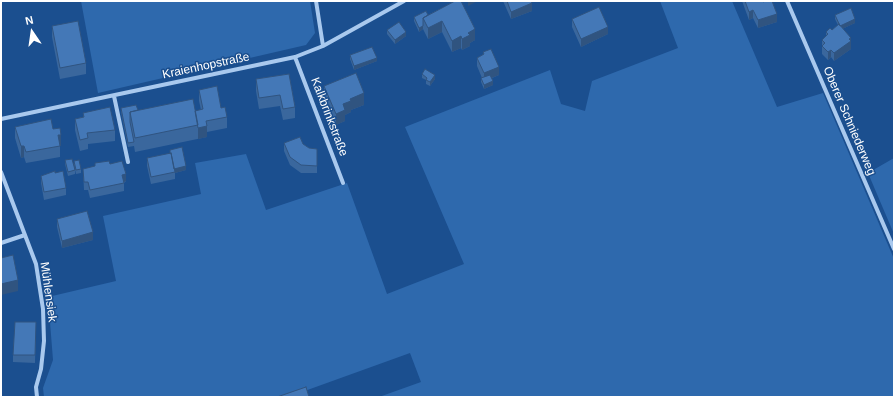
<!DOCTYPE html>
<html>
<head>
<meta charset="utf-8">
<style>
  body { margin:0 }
  #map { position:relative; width:895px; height:398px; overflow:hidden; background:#1b4f8f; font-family:Helvetica,sans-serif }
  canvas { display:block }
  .frame { position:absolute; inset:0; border:2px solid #fff; pointer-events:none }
  .north { position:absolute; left:12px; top:12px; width:40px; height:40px; -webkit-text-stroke:3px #1b4f8f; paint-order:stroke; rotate:347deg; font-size:11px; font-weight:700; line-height:16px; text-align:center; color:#fff }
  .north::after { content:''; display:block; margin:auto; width:14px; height:18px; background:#fff; clip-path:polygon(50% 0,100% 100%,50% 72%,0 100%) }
</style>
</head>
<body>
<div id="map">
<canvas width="895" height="398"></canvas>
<div class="frame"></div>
<div class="north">N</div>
</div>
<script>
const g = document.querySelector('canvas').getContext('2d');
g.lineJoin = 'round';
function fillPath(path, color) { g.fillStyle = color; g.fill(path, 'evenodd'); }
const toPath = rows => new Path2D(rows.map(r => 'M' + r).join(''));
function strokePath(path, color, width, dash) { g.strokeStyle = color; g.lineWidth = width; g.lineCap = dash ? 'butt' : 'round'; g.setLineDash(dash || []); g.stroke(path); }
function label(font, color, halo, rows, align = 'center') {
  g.font = font + ' Helvetica,sans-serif'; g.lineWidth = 3; g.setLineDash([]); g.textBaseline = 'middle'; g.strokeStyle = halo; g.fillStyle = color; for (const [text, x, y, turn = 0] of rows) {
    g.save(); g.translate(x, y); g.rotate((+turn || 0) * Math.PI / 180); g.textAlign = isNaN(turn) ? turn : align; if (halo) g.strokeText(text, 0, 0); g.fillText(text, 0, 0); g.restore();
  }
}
fillPath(toPath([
  [81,1,310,1,315,33,306,45,98,93],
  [660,1,732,1,777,107,823,93,894,259,894,397,379,397,421,382,410,353,288,397,44,397,43,388,53,360,48,297,116,281,103,216,201,194,195,163,246,154,266,210,347,183,387,294,464,264,405,127,550,70,561,104,585,111,592,81,678,48],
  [894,158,894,234,868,173]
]), '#2e69ad');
strokePath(toPath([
  [316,1,323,46],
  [787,1,894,249],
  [295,57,343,183],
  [114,96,128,162],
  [1,119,295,57,323,46,404,1],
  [1,172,36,264,43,309,44,341,41,369,36,387,37,397],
  [1,243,25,235]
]), '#a9c9ee', 4);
fillPath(toPath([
  [455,1,475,40,470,43,470,46,462,50,461,48,452,52,442,32,428,39,423,29,419,32,414,21,414,17,428,15],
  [503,1,531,1,532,11,511,19],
  [742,1,763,1,777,22,758,28,753,18,749,20],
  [835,15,855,23,842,29,851,41,851,49,834,61,831,57,828,60,822,54,822,40,826,36,826,32,832,30,838,25,835,19],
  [572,19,608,34,581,47,572,27],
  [52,26,86,63,86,74,60,79,52,37],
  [387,30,406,36,395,44,387,34],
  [483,52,499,75,492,78,493,85,484,89,481,82,481,78,482,78,477,66,477,58,483,55],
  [350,55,377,61,354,70,350,59],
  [289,74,295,107,295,118,283,120,280,106,259,109,256,91,256,79],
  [422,74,435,79,430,86,426,84,426,80,422,78],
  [324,86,364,105,351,110,351,112,345,115,345,121,336,125,324,97],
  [199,90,221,108,227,117,227,128,207,132,207,137,135,152,134,146,128,147,121,112,121,108,138,110,195,111,201,110,199,101],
  [83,113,115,130,115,141,88,144,88,149,80,151,75,130,75,119,83,117],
  [15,127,53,129,61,146,60,146,60,157,26,163,24,157,21,158,15,138],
  [284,143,303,144,309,148,317,149,317,173,301,173,290,165,284,151],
  [170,150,186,170,175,173,175,179,151,184,147,166,147,158,170,154],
  [65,160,75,170,75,174,68,176,65,164],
  [74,161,81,169,81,173,76,174,74,165],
  [95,163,110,164,126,181,124,183,124,191,90,198,88,190,84,190,83,169,95,167],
  [55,173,66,188,66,195,44,200,41,183,41,176],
  [57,219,93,240,62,248,57,227],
  [36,322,35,363,13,362,13,355]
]), '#3a679d');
fillPath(toPath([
  [469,1,478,1,468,6,468,2],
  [532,3,532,11,511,19,511,12],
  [753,10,753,18,749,20,749,12],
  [777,14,777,22,758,28,758,20],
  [855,19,855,23,840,30,840,26],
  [442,21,442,32,428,39,428,28],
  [423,26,423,29,419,32,419,28],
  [608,27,608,34,581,47,581,39],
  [475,29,475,40,470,43,470,46,462,50,462,39,468,33],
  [406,32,406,36,395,44,395,40],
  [461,36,461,48,452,52,452,41],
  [851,38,851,49,834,61,834,53],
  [831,50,831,57,828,60,828,52],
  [377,58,377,61,354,70,354,66],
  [499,67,499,75,484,81,484,73],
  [435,75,435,79,430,86,430,82],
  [493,81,493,85,484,89,484,85],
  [364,93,364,105,351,110,351,112,345,115,345,121,336,125,336,114,343,104,350,99],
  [207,126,207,137,198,139,198,128],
  [58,135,61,135,61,146,60,146],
  [21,146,24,146,24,157,21,158],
  [186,166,186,170,175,173,173,169],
  [126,174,126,181,122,183,122,175],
  [93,232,93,240,62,248,62,241],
  [18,280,18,291,1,295,1,284]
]), '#305480');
const building = toPath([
  [455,1,461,1,475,29,468,33,470,35,462,39,461,36,452,41,442,21,428,28,423,18,455,1],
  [507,1,531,1,532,3,511,12,507,1],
  [745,1,763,1,763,2,765,1,772,1,777,14,758,20,753,10,749,12,745,1],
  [599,7,608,27,581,39,572,19,599,7],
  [851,8,855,19,840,26,835,15,851,8],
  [426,11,428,15,423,18,423,26,419,28,414,17,426,11],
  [78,21,86,63,60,68,52,26,78,21],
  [399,22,406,32,395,40,387,30,399,22],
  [839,24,851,38,849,39,851,41,834,53,831,50,828,52,822,46,825,43,822,40,828,34,826,32,830,28,832,30,839,24],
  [372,47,377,58,354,66,350,55,372,47],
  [491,49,499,67,484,73,477,58,484,54,483,52,491,49],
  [425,69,435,75,430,82,426,80,427,78,422,74,425,69],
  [356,73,364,93,350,99,351,101,343,104,345,110,336,114,324,86,356,73],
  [289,74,295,107,283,109,280,95,259,98,256,79,289,74],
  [490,75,493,81,484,85,481,78,490,75],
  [217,86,221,108,225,107,227,117,206,121,207,126,198,128,195,111,203,109,199,90,217,86],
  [193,99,198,125,135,138,130,112,193,99],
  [136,105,138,110,130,112,130,122,134,142,128,143,121,108,136,105],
  [110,107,115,130,87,133,88,138,80,140,75,119,84,117,83,113,110,107],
  [51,119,53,129,60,128,61,135,58,135,60,146,26,152,24,146,21,146,15,127,51,119],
  [300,137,303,144,309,148,317,149,317,166,301,165,290,157,284,143,300,137],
  [182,147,186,166,174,169,171,153,170,154,170,150,182,147],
  [171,153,175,172,151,177,147,158,171,153],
  [72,159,75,170,68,172,65,160,72,159],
  [79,160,81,169,76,170,74,161,79,160],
  [109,161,110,164,122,161,126,174,122,175,124,183,90,190,88,182,84,182,83,169,95,166,95,163,109,161],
  [55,171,55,173,63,171,66,188,44,192,41,176,55,171],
  [87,211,93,232,62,241,57,219,87,211],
  [13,255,18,280,1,284,1,258,13,255],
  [15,322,36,322,35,355,13,355,15,322],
  [306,387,309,397,277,397,306,387]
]);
fillPath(building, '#4478b7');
strokePath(building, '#305480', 1);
label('12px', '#fff', '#1b4f8f', [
  ["Kraienhopstraße",206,66,-12],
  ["Kalkbrinkstraße",329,117,69],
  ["Oberer Schniederweg",849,121,67],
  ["Mühlensiek",48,292,82]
]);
</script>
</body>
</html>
